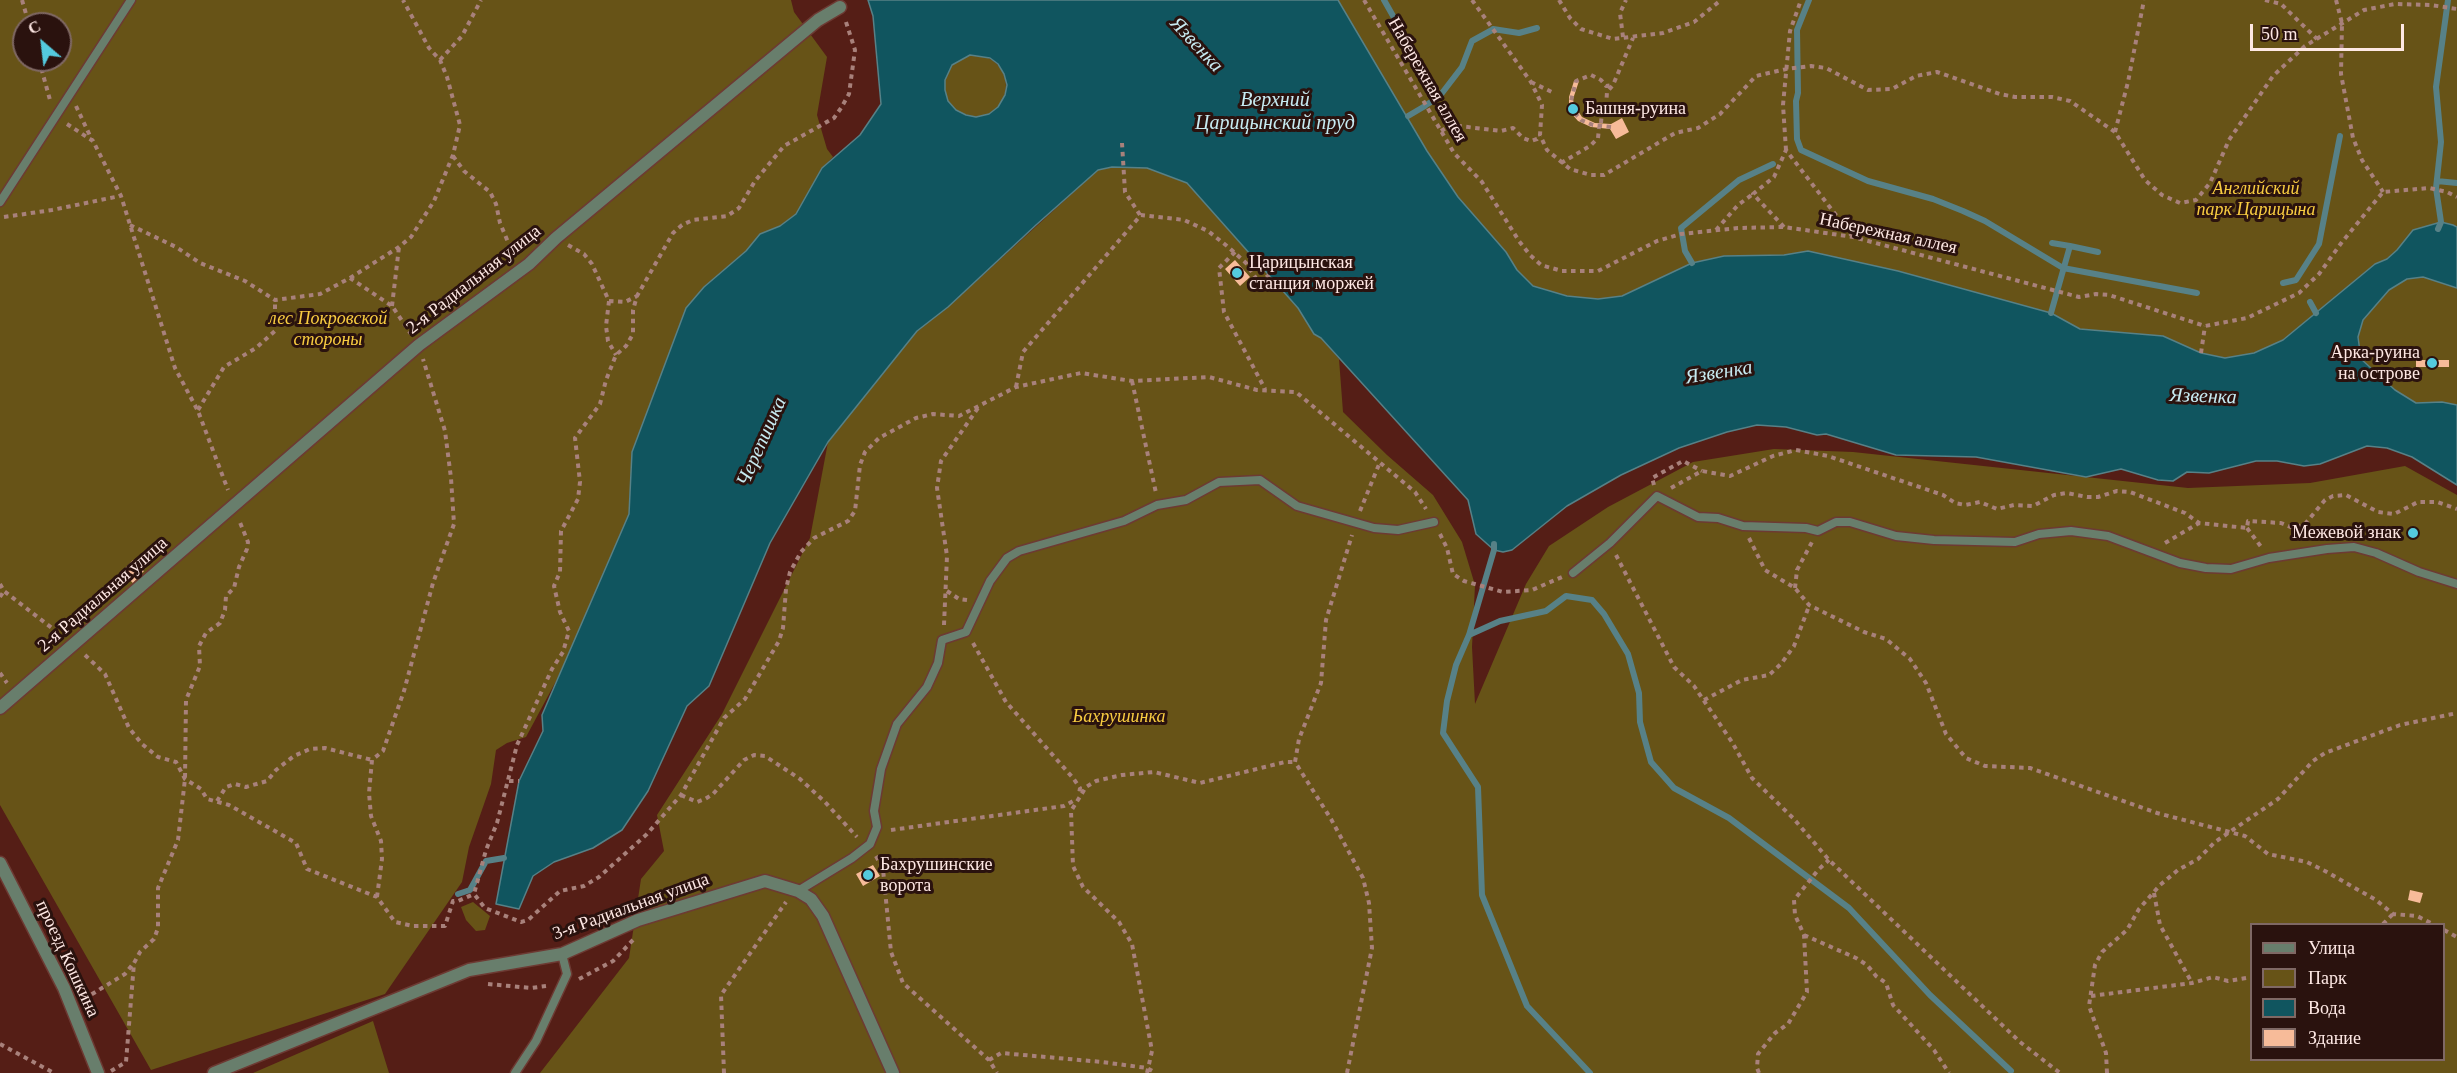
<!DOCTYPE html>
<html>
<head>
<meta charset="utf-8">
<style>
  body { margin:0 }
  #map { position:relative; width:2457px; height:1073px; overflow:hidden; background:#551e16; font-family:Georgia,serif }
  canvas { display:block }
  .legend { position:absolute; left:2250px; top:923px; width:195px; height:138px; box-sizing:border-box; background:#2a120e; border:2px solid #7f6864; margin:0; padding:8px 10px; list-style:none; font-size:18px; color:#fee8e4 }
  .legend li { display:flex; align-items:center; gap:12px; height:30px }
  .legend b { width:30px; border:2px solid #7f6864 }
  .north { position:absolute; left:12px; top:12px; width:60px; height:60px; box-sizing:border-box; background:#2a120e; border:2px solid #7f6864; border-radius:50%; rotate:332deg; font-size:16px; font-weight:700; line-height:24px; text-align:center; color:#fee8e4 }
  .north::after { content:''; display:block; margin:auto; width:21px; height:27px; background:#54cade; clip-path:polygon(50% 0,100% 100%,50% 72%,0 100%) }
  .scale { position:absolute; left:2250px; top:24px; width:154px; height:27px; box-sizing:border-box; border:3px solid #fee8e4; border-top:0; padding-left:8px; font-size:18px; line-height:21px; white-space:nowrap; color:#fee8e4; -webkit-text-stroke:4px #2a120e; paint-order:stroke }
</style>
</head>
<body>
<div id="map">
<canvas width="2457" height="1073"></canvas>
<ul class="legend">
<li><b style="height:8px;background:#687e6c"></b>Улица</li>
<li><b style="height:16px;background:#675317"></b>Парк</li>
<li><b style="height:16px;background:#10555f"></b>Вода</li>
<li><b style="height:16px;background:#f7bb99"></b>Здание</li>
</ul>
<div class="north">С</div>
<div class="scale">50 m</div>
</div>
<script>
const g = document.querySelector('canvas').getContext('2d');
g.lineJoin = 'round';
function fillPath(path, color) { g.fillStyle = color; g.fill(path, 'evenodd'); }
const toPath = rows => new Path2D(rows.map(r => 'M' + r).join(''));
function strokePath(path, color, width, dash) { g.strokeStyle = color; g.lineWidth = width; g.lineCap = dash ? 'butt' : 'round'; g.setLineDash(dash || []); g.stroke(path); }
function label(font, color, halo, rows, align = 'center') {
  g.font = font + ' Georgia,serif'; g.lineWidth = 6; g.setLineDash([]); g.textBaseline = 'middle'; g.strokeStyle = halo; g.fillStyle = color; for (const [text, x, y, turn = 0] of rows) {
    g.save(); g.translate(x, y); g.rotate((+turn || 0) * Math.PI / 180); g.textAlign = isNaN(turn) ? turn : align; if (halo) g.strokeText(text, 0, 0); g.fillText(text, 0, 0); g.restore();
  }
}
fillPath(toPath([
  [0,0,791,0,794,12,827,57,817,115,827,149,833,157,822,168,796,214,780,226,760,234,746,251,704,287,632,452,629,514,570,655,526,737,507,743,496,750,491,784,469,847,462,882,385,994,151,1070,0,805],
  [24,24,60,24,60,60,24,60],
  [1154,0,2457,0,2457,435,1596,391],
  '944 86a31 31 0 1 1 62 0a31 31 0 1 1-62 0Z',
  [1112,167,1147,168,1187,183,1298,308,1314,334,1321,338,1339,359,1343,412,1387,455,1433,495,1462,542,1475,585,1472,647,1475,704,1526,584,1549,546,1608,507,1693,462,1774,449,1853,452,2188,488,2310,483,2405,466,2457,495,2457,1073,540,1073,629,958,641,879,664,851,657,815,722,714,810,538,828,442,917,331,948,307,1098,170],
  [2252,924,2444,924,2444,1060,2252,1060],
  [473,902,490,916,485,930,476,931,466,920,461,907],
  [373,1021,389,1073,253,1073]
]), '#675317');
const water = toPath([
  [868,0,1338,0,1427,151,1458,197,1506,252,1517,270,1533,286,1567,296,1598,299,1622,296,1692,263,1724,256,1784,255,1808,251,1898,271,2051,313,2080,329,2163,336,2201,353,2225,358,2254,353,2283,340,2375,264,2387,259,2397,250,2413,230,2441,222,2453,225,2457,227,2457,288,2423,277,2407,279,2389,290,2363,320,2358,337,2361,359,2395,390,2416,403,2442,402,2457,405,2457,485,2412,457,2387,448,2367,446,2320,464,2304,466,2277,461,2256,461,2209,473,2187,472,2173,481,2158,480,2121,469,2086,477,1976,457,1896,455,1826,434,1817,435,1786,427,1757,425,1727,432,1679,448,1621,475,1567,506,1512,550,1503,552,1494,550,1476,534,1468,500,1321,338,1314,334,1298,308,1187,183,1147,168,1112,167,1098,170,1036,225,948,307,917,331,828,442,770,543,709,686,687,706,648,791,622,830,593,848,554,862,533,876,519,909,496,904,519,781,543,731,542,715,629,514,632,452,686,308,704,287,746,251,760,234,780,226,796,214,822,168,860,135,881,104,873,16,868,0],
  [970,55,990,58,998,64,1004,74,1007,85,1005,95,998,107,989,114,976,117,966,115,956,110,948,101,945,90,945,80,952,65,970,55]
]);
fillPath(water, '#10555f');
strokePath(water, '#578187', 1.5);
strokePath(toPath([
  [1384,0,1439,97],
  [1809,0,1797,30,1798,93,1796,101,1797,139,1801,150,1868,181,1933,199,1963,211,1985,221,2063,268,2197,293],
  [1493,29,1519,33,1537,28],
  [1426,105,1439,97,1462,67,1472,41,1492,30],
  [1408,116,1425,106],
  [2437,181,2457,183],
  [2438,229,2441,222,2436,188,2441,142,2436,87,2448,0],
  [2052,243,2070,246],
  [1692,263,1685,251,1681,228,1739,180,1773,164],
  [2283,283,2296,280,2319,244,2340,136],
  [2310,302,2316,313],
  [2051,313,2070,246,2098,252],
  [1494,544,1494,550,1469,635,1456,665,1447,701,1443,733,1478,787,1482,895,1527,1006,1590,1073],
  [1469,635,1500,621,1546,611,1566,596,1592,600,1604,614,1628,654,1639,693,1640,722,1651,762,1674,788,1729,818,1849,908,1930,995,2011,1071],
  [458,894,470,890,486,861,504,858]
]), '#578187', 6);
fillPath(toPath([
  [1574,81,1579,81,1573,99,1574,105,1582,117,1595,123,1611,124,1622,118,1629,132,1616,139,1610,129,1591,127,1578,121,1571,113,1569,105,1569,97],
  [1235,260,1250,277,1240,286,1225,269],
  [2416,360,2449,360,2449,367,2416,367],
  [133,560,144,571,133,583,121,572],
  [873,865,880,876,863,886,856,874],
  [2410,890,2423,893,2420,903,2408,900]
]), '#f7bb99');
const service = toPath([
  [0,202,131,0],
  [1573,573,1610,543,1657,496,1698,517,1718,518,1743,526,1806,528,1818,531,1836,522,1850,522,1896,536,1934,540,2015,542,2039,534,2071,531,2108,536,2180,563,2206,568,2231,569,2269,558,2327,549,2354,547,2376,553,2419,572,2457,584],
  [798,891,852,858,870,844,877,827,874,811,881,769,897,724,927,687,938,663,942,640,966,632,990,581,1007,558,1019,551,1124,521,1157,505,1186,500,1219,482,1260,480,1297,506,1374,528,1398,530,1434,522],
  [515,1073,536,1041,567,974,562,954]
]);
const pedestrian = toPath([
  [0,708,419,345,529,264,556,238,818,20,840,7],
  [0,863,64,988,98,1073]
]);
const minor = toPath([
  [214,1073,469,970,562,954,638,920,765,881,798,891,811,899,823,916,893,1073]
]);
strokePath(service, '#6d3a33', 11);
strokePath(pedestrian, '#6d3a33', 15);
strokePath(minor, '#6d3a33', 15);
strokePath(toPath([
  [22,0,29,24],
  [1364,0,1454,153,1482,182,1519,241,1530,255,1541,265,1562,271,1598,271,1657,241,1681,234,1738,228,1784,227,1853,237,2079,297,2096,294,2109,295,2205,326,2247,318,2299,293,2319,274,2342,242,2383,192,2429,188,2447,192,2457,197],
  [1472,0,1531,82,1542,105,1540,135,1547,150,1570,169,1591,175,1604,175,1675,133,1698,128,1720,114,1756,76,1786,69,1811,66,1826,68,1868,90,1892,89,1916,76,1937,72,2000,94,2015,97,2052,97,2070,101,2115,132,2145,180,2162,195,2180,203,2196,200,2210,183,2229,140,2273,76,2305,46,2364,10,2395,4,2431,5,2457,9],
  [1559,0,1570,18,1581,29,1613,39,1663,33,1694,22,1721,0],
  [2265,0,2281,4,2317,39],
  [2336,0,2342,23,2341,74,2353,138,2362,160,2383,192],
  [846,22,855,50,849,94,841,108,834,118,784,146,755,181,739,208,727,216,693,220,682,225,673,233,637,296,633,310,633,334,626,346,616,355,606,380,600,404,575,438,580,482,578,499,561,531,560,572,554,586,560,612,569,631,563,652,552,669,517,745,497,823,486,850,474,894,485,908,521,922,528,920,560,891,584,886,599,877,647,834,681,795,724,718,745,699,779,641,783,628,786,589,790,572,801,552,814,538,848,521,855,511,860,465,865,452,879,438,916,418,933,414,959,416,1016,387,1081,373,1132,381,1209,377,1257,390,1296,392,1415,492,1426,509],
  [1623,37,1620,13,1626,0],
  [39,60,50,100],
  [440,60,462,36,481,0],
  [1531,82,1554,93],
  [76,106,92,140],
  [1601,123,1602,111,1606,107,1607,92,1613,85,1633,38],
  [67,124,93,141,121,196,175,368,198,411,228,490],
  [1611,127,1593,125,1581,120,1574,112,1571,101,1576,81,1591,75,1601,80,1606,86,1613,85],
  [1441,131,1451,125,1501,131,1513,128,1523,138,1531,141,1537,139,1540,135],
  [2115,132,2128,82,2144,0],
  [1122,143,1125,192,1140,215],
  [1786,150,1783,105,1790,31,1801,0],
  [453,156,464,171,490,192,496,204,500,223,508,242,519,253],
  [1561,163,1590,146,1598,138,1599,128],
  [4,217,52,210,120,196],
  [130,225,176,247,200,263,245,281,275,300,320,294,350,278,392,306,411,334],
  [1784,227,1753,194,1774,177,1786,150,1852,236],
  [1716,230,1738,205,1753,194],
  [568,245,584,254,592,264,609,301,606,326,608,341,616,355],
  [1235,252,1219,268,1224,312,1265,389],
  [350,278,399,247,411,237,434,201,453,155,460,125,447,77,440,60,429,48,403,0],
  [609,301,625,302,637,296],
  [392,306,399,247],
  [2201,353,2205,326],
  [1132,381,1156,493],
  [1016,387,1023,352,1141,215,1184,220,1208,231,1227,246,1246,263,1259,283,1269,275],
  [198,410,224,367,256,348,275,331,275,300],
  [1654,485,1652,478,1683,461,1702,471],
  [1671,488,1702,471,1730,476,1773,456,1796,450,1828,456,1943,495,1955,503,1965,505,1980,502,1997,509,2014,505,2033,506,2054,495,2067,493,2087,497,2098,497,2117,491,2130,492,2185,513,2199,523,2247,528,2248,521,2281,523,2293,528,2305,524,2325,500,2333,496,2346,495,2378,512,2394,514,2418,502,2437,502,2457,509],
  [1360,511,1380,462],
  [2247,528,2262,548],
  [1440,534,1447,548,1453,574,1464,581,1503,592,1532,590,1562,577],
  [1749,538,1765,570,1795,588,1809,605,1864,632,1886,639,1910,659,1926,683,1946,734,1966,758,1985,766,2030,768,2157,813,2245,836,2268,854,2307,862,2325,871,2376,900,2393,914,2417,916,2433,924],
  [2165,543,2199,523],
  [1616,555,1674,667,1694,686,1732,742,1752,778,1793,818,1829,860,2020,1042,2060,1073],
  [0,584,4,591,61,635],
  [1795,588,1797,570,1812,542],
  [947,591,959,599,967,600],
  [0,597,4,591],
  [944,625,947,556,937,488,941,461,978,408],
  [973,643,1006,702,1073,778,1080,788,1079,794],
  [85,655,105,674,129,728,142,744,158,757,176,762,185,779,201,789,207,799,229,805,296,843,307,869,377,897,395,922,413,926,445,926,453,901,458,901,474,894],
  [0,673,7,683],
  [1704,700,1742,680,1769,675,1781,664,1794,646,1809,606],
  [509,781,519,781],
  [681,795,697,802,705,799,713,794,744,760,754,755,765,756,800,779,825,802,857,837],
  [217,801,226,787,235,784,246,787,267,781,276,770,294,756,310,749,325,748,372,760],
  [891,830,1064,806,1075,800],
  [876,856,883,869,891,952,903,983,989,1060,997,1073],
  [2154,893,2160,925,2192,983],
  [377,897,382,859,381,841,371,816,369,793,372,760,383,751,404,691,433,583,454,524,451,478,445,431,423,359],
  [2383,924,2393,914],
  [2444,930,2457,937],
  [1804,935,1856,958,1867,965,1876,976,1886,983,1893,1005,1934,1050,1949,1073],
  [579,979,613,961,633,940],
  [488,984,531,988,546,986],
  [2091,996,2192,983,2213,977,2228,981,2252,977],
  [84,999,125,974,133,964],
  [0,1044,54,1073],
  [989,1060,1001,1053,1102,1062,1147,1068,1156,1073],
  [111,1071,126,1062,134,963,140,952,154,939,158,928,158,888,178,840,185,779,186,700,200,666,199,646,206,633,220,623,225,610,226,596,234,588,239,567,247,549,248,542,239,520],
  [724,1073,721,995,786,902],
  [1147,1073,1152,1051,1132,944,1119,922,1083,887,1073,866,1071,811,1086,787,1096,781,1122,775,1154,772,1200,783,1285,762,1295,762],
  [1347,1073,1372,948,1369,903,1363,878,1331,819,1295,762,1299,739,1321,683,1326,620,1352,535],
  [1759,1073,1757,1068,1758,1054,1775,1033,1788,1024,1807,992,1804,935,1795,915,1794,900,1818,870,1829,860],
  [2107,1073,2106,1053,2089,1006,2095,965,2102,952,2127,930,2139,909,2160,885,2178,870,2198,859,2215,842,2278,799,2313,761,2325,753,2400,725,2457,713]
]), '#a8817b', 4, [4.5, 4.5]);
strokePath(service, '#687e6c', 8);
strokePath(pedestrian, '#687e6c', 12);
strokePath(minor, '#687e6c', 12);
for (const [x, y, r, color] of [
  [1573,109,6,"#54cade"],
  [1237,273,6,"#54cade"],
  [2432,363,6,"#54cade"],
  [2413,533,6,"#54cade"],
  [868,875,6,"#54cade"]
]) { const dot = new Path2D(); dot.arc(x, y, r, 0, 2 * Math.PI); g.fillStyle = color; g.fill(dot); strokePath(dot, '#2a120e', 2); }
label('18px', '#fee8e4', '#2a120e', [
  ["Набережная аллея",1427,80,60],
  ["Набережная аллея",1888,234,12],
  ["2-я Радиальная улица",474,280,-38],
  ["2-я Радиальная улица",103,595,-41],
  ["3-я Радиальная улица",631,907,-20],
  ["проезд Кошкина",67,959,65]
]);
label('18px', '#fee8e4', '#2a120e', [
  ["Башня-руина",1585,109],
  ["Царицынская",1249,263],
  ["станция моржей",1249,284],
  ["Арка-руина",2420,353,"right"],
  ["на острове",2420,374,"right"],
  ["Межевой знак",2401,533,"right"],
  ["Бахрушинские",880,865],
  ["ворота",880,886]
], 'left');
label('italic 18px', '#f8cc41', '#2a120e', [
  ["Английский",2256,189],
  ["парк Царицына",2256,210],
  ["лес Покровской",328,319],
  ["стороны",328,340],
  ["Бахрушинка",1119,717]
]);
label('italic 20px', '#c7ebf2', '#2a120e', [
  ["Язвенка",1196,45,47],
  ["Верхний",1275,101],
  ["Царицынский пруд",1275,124],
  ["Язвенка",1719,373,-9],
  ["Язвенка",2203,397,2],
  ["Черепишка",762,442,-66]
]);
</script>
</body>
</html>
